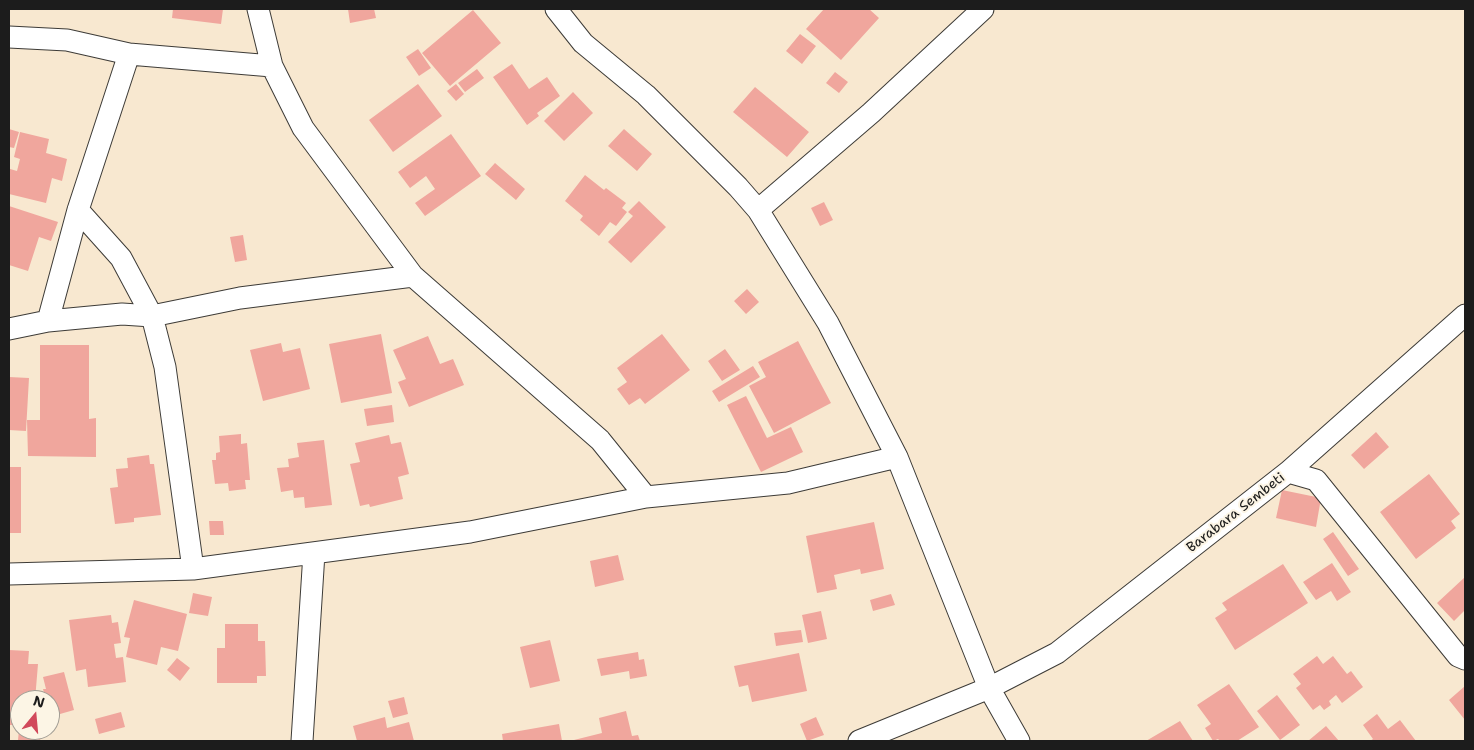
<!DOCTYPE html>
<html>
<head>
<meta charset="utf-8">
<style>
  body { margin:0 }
  #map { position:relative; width:1474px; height:750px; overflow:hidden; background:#f8e8d0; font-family:"Shantell Sans",sans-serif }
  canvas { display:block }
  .frame { position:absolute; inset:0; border:10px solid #1c1c1c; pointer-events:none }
  .north { position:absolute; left:10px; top:690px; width:50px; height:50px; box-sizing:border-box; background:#fcf5e5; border:1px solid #a29e95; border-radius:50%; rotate:17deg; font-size:14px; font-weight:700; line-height:20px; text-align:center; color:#1c1c1c }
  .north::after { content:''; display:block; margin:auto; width:18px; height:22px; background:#d1495b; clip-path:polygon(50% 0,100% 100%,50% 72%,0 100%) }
</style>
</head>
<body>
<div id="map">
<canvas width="1474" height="750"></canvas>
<div class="frame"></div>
<div class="north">N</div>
</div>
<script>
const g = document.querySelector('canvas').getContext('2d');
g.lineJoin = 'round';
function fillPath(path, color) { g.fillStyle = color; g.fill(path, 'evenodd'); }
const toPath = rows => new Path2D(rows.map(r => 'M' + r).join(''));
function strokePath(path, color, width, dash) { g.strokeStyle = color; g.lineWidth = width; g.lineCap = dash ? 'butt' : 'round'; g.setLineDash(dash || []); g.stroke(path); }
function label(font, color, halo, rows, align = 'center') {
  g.font = font + ' "Shantell Sans",sans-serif'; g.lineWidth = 4; g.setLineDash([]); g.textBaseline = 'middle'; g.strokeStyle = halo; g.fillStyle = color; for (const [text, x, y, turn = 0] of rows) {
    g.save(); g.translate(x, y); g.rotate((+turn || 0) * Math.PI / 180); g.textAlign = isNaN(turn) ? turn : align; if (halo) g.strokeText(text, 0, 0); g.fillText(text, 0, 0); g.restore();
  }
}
fillPath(toPath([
  [173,9,223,9,221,24,172,18],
  [348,9,374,9,376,18,350,23],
  [824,9,869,9,879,18,841,60,806,29],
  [473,10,501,43,450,86,422,53],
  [800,34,816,46,802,64,786,51],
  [418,49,431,68,419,76,406,57],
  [512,64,529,89,547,77,560,96,537,113,539,116,527,125,493,77],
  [477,69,484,78,465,92,458,83],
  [835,72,848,82,839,93,826,83],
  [418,84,442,116,393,152,369,120],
  [456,84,464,94,456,101,447,91],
  [755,87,809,132,787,157,733,112],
  [573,92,593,113,564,141,544,121],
  [9,129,19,132,14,148,9,147],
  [624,129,652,154,637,171,608,146],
  [20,132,49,139,46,153,67,159,62,181,52,178,46,203,9,194,10,169,17,171,20,159,14,157],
  [451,134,481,176,425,216,415,203,435,189,426,176,410,188,398,172],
  [495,163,525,189,516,200,485,174],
  [585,175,604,190,606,188,626,203,622,208,627,212,616,226,610,222,599,236,580,220,583,216,565,201],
  [639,201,666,227,631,263,608,242,633,216,628,212],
  [824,202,833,220,820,226,811,208],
  [9,206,58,222,51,241,39,237,28,271,9,265],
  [243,235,247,260,235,262,230,237],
  [747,289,759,302,746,314,734,301],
  [381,334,392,393,341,403,329,344],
  [662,334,690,370,645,404,640,398,629,405,617,389,627,382,617,368],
  [428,336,440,364,453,359,464,385,409,407,398,382,406,379,393,350],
  [798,341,831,403,774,433,749,386,766,377,758,362],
  [281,343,283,352,300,348,310,389,263,401,250,350],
  [40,345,89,345,89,419,96,418,96,457,28,456,27,420,40,420],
  [725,349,740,370,722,381,708,361],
  [753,366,760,377,719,402,712,391],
  [9,377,29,378,26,431,9,430],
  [746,396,767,438,791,427,803,452,761,472,727,405],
  [392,405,394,422,367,426,364,409],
  [1376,432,1389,447,1364,469,1351,455],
  [241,434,241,444,247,443,250,480,245,480,246,489,229,491,228,483,215,484,212,460,216,460,216,453,220,452,219,436],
  [389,435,391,444,401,442,409,474,398,477,403,499,370,507,369,504,360,506,350,464,360,462,355,443],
  [324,440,332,505,305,508,304,497,294,498,293,490,281,492,277,468,289,467,288,459,299,457,297,443],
  [149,455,150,464,154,464,161,515,134,518,134,522,115,524,110,488,118,487,116,469,128,468,127,458],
  [9,467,21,467,21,533,9,533],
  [1429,474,1460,514,1451,521,1456,528,1416,559,1380,512],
  [1282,490,1321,498,1316,527,1276,518],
  [209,521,223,521,224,535,210,535],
  [874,522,884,569,861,574,860,569,834,575,837,589,817,593,806,536],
  [1333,532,1359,569,1348,576,1323,539],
  [618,555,624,580,595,587,590,561],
  [1332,563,1351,592,1337,601,1331,591,1316,600,1303,582],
  [1283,564,1308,603,1235,650,1215,618,1227,610,1222,603],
  [1465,577,1465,610,1454,621,1437,603],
  [193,593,212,597,208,616,189,613],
  [891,594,895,605,873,611,870,600],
  [134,600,187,614,178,651,161,647,157,665,126,657,130,638,124,637],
  [821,611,827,639,808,643,802,615],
  [111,615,112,623,118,622,121,643,114,644,116,658,123,657,126,682,88,687,86,669,76,671,69,620],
  [225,624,258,624,258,641,265,641,266,676,257,676,257,683,217,683,217,648,225,648],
  [801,630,803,642,776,646,774,633],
  [550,640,560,681,530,688,520,647],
  [9,650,29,651,28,664,38,664,35,700,20,700,20,725,9,725],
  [638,652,639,660,644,659,647,676,630,679,629,671,601,676,597,659],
  [799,653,807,691,752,702,748,685,739,687,734,666],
  [1317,656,1323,664,1333,656,1347,674,1351,671,1363,687,1342,703,1336,695,1329,701,1331,705,1324,710,1320,705,1313,710,1296,688,1301,684,1293,674],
  [177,658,190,668,180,681,167,670],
  [64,672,74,710,60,714,60,716,51,718,50,700,46,700,43,689,46,689,43,677],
  [1229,684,1259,727,1237,741,1220,741,1218,739,1213,741,1205,728,1211,724,1197,705],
  [1465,686,1465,720,1449,700],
  [1277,695,1300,725,1280,740,1257,711],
  [404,697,408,714,393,718,388,701],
  [626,711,632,736,638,735,640,741,570,741,602,733,599,718],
  [121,712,125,727,99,734,95,719],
  [1377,714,1388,729,1400,720,1416,741,1370,741,1373,739,1363,725],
  [385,717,387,728,409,722,414,741,357,741,353,726],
  [816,717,824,735,807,741,800,724],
  [1180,721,1193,741,1146,741],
  [559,724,562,741,503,741,502,734],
  [1326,726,1339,741,1308,741],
  [19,730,41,730,40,741,18,740]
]), '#f0a69d');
const minor = toPath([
  [258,9,272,66,303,128,413,276,600,440,646,497],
  [556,9,583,43,646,95,738,187,758,210,828,323,897,457,989,688,1019,741],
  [9,37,67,40,129,54,272,66],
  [78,210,121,258,152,316,165,367,193,569],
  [758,210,871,113,983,9],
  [48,321,78,210,129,54],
  [9,329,48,321,122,314,152,316,240,298,413,276],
  [1288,472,1316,480,1458,656,1465,659],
  [9,574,193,569,470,532,646,497,788,483,897,457],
  [302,741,314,553],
  [859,741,989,688,1057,653,1288,472,1465,315]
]);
strokePath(minor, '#3d3b37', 23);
strokePath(minor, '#fff', 21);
label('14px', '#1c1c1c', '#fcf5e5', [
  ["Barabara Sembeti",1236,513,-38]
]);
</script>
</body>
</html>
